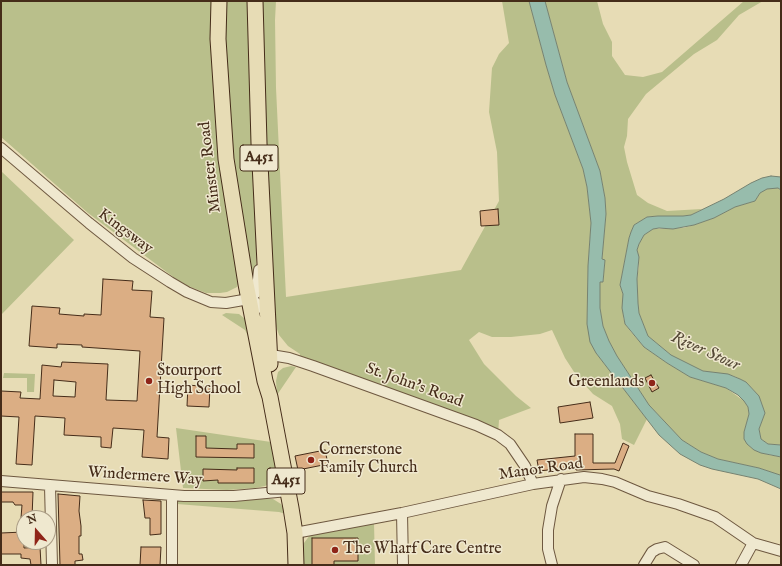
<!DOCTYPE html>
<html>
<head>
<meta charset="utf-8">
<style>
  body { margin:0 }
  #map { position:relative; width:782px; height:566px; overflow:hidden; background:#e7dcb5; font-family:"IM FELL English",serif }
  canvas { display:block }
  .frame { position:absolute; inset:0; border:2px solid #452c19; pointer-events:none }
  .north { position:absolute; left:16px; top:510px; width:40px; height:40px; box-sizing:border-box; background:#efe8cf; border:1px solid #ab9d86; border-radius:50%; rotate:340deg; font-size:11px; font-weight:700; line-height:16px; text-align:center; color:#452c19 }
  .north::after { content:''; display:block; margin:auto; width:14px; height:18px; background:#8f2418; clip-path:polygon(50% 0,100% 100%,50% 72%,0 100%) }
</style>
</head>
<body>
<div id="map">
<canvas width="782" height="566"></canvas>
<div class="frame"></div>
<div class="north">N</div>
</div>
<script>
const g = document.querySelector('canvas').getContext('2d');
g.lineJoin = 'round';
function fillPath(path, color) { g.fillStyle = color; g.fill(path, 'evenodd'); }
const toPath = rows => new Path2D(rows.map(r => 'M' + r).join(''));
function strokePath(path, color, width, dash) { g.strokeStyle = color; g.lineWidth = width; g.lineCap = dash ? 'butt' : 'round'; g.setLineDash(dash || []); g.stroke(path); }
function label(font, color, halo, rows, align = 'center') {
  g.font = font + ' "IM FELL English",serif'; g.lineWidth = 3; g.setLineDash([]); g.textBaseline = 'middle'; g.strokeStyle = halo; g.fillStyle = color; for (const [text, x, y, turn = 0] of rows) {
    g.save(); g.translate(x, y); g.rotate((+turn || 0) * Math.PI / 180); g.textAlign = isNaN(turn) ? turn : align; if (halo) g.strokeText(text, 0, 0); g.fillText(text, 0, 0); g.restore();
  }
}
fillPath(toPath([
  [1,1,276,1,275,20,276,88,286,297,461,270,499,201,497,152,489,112,492,68,499,54,509,43,502,1,529,1,546,65,555,95,583,169,587,187,591,223,588,266,587,324,596,353,647,419,634,445,622,439,620,424,612,406,593,394,576,375,565,358,552,330,540,334,511,337,492,337,479,332,469,340,484,364,516,396,531,408,499,420,498,435,299,361,300,354,288,346,279,335,275,323,258,250,257,251,255,281,238,284,237,287,227,292,220,293,206,293,188,286,176,279,88,213,1,137],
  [545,1,597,1,603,24,612,42,612,56,625,75,643,77,662,72,744,1,763,1,739,15,717,40,694,54,646,94,628,119,627,136,624,147,627,162,637,195,648,203,667,211,702,209,691,215,683,216,658,216,647,217,634,225,629,238,620,285,623,294,623,316,625,324,631,332,644,347,667,363,690,377,726,388,744,401,748,407,749,414,744,432,747,444,754,450,769,455,781,457,781,476,759,468,718,459,701,452,682,440,649,405,617,356,609,341,603,326,600,308,600,281,603,282,605,260,602,259,606,214,605,198,600,171,567,82],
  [1,171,74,240,1,315],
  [767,188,778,188,781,190,781,445,768,444,761,439,759,429,765,413,759,396,746,382,734,376,703,371,671,355,648,336,639,313,638,303,637,279,639,265,637,250,639,244,644,235,653,229,683,228,694,225,714,218,735,207,755,201,760,193],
  [226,313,239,314,245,319,251,342,245,330,222,315],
  [291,366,296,367,277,395,276,381,278,372,283,368],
  [4,373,35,374,34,392,27,392,27,378,3,378],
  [176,428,271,442,276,470,275,476,272,482,265,486,255,488,227,490,183,488],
  [177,499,273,499,281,504,286,514,279,512,177,504],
  [374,523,375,565,334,565,334,561,358,561,358,538,312,538,312,565,303,565,304,543,310,535]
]), '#b9bf8b');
const water = toPath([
  [529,1,545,1,567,82,600,171,605,198,606,214,602,259,605,260,603,282,600,282,600,308,603,326,609,341,617,356,649,405,682,440,701,452,718,459,759,468,780,475,781,476,781,489,758,479,712,469,700,465,680,454,659,435,596,353,590,342,587,324,588,266,591,223,587,187,583,169,555,95,546,65,529,1],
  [771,176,781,177,781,190,778,188,767,189,760,193,755,201,735,207,714,218,694,225,673,229,659,228,653,229,644,235,639,244,637,250,639,257,637,279,638,303,639,313,648,336,671,355,703,371,728,374,740,379,746,382,759,396,765,413,759,429,761,439,768,444,781,445,781,457,761,453,754,450,747,444,744,439,744,432,749,414,748,407,744,401,738,395,726,388,690,377,667,363,644,347,625,324,622,308,623,294,620,285,629,238,631,232,634,225,647,217,658,216,683,216,691,215,724,199,751,183,762,178,771,176]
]);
fillPath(water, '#97bcac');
strokePath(water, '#768271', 1);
const building = toPath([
  [498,209,499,225,481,226,480,211,498,209],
  [103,279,133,281,132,290,152,291,150,317,164,318,157,437,169,438,168,459,142,457,144,430,113,428,111,448,101,447,101,437,64,435,65,418,35,416,32,465,16,464,19,417,1,416,1,391,21,392,20,398,40,399,42,365,61,367,62,362,108,364,106,400,137,401,140,351,82,347,82,345,57,344,57,348,29,346,32,306,60,308,59,314,84,316,84,314,101,315,103,279],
  [54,380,76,382,75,397,53,396,54,380],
  [651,375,659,388,652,392,645,378,651,375],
  [188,385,210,387,209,407,187,406,188,385],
  [590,402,593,418,560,423,558,407,590,402],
  [575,434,593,434,593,463,615,463,623,443,629,446,619,471,614,469,576,470,575,467,539,471,537,460,575,456,575,434],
  [196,436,206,436,206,448,237,449,237,444,254,444,254,458,196,457,196,436],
  [325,450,328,464,298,470,295,456,325,450],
  [237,468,254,468,254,483,218,483,218,480,203,481,203,469,237,470,237,468],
  [1,492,33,492,32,518,21,518,22,505,15,505,13,502,1,502,1,492],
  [58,494,80,496,79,511,81,526,81,536,79,536,79,554,82,554,83,560,75,561,75,565,60,565,58,494],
  [143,500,161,501,161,534,150,535,150,518,145,518,143,500],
  [24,532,24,548,40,547,41,565,31,565,30,559,21,558,21,554,1,554,1,533,24,532],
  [312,538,358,538,358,561,334,561,334,565,312,565,312,538],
  [141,547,161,547,160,565,140,565,141,547]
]);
fillPath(building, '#dbae84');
strokePath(building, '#452c19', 1);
const minor = toPath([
  [1,148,89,223,133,258,170,282,187,292,211,302,226,303,249,299,254,301,263,309,267,315],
  [249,299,255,294,257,289,259,270],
  [265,354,289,358,313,366,476,425,498,435,510,444,525,466,533,484],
  [1,481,184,496,234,496,288,491],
  [50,486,52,565],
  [172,495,172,565],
  [402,513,403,565],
  [295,533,402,513,533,484,584,477,602,479,615,482,648,496,678,504,715,517,753,543,781,551],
  [552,565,548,549,548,530,552,506,561,479],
  [644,565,652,552,657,549,665,547,694,565],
  [741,565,753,543]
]);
const primary = toPath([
  [219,1,218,39,226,159,246,284,265,381,270,397,291,508,295,533,296,565],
  [255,1,259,143,270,364]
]);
strokePath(minor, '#6e5840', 12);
strokePath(primary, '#452c19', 17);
strokePath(minor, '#efe8cf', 10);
strokePath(primary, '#e7dcb5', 15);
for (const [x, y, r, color] of [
  [149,381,4,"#8f2418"],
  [652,383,4,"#8f2418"],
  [311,460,4,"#8f2418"],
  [335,550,4,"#8f2418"]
]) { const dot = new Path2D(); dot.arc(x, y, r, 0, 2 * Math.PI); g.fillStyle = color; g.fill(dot); strokePath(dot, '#efe8cf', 1.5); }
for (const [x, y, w] of [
  [259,158,38],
  [286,481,38]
]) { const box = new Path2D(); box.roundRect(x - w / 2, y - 13, w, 26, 3); g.fillStyle = '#efe8cf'; g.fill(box); strokePath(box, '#452c19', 1); }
label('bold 15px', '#452c19', null, [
  ["A451",259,158],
  ["A451",286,481]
]);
label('16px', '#452c19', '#efe8cf', [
  ["Minster Road",211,167,-97],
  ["Kingsway",125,232,37],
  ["St. John's Road",414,386,20],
  ["Manor Road",541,470,-8],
  ["Windermere Way",145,477,4]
]);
label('16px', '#452c19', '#efe8cf', [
  ["Stourport",157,372],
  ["High School",157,390],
  ["Greenlands",644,383,"right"],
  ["Cornerstone",319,451],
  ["Family Church",319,469],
  ["The Wharf Care Centre",343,550]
], 'left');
label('italic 17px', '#554936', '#efe8cf', [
  ["River Stour",705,352,24]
]);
</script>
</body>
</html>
